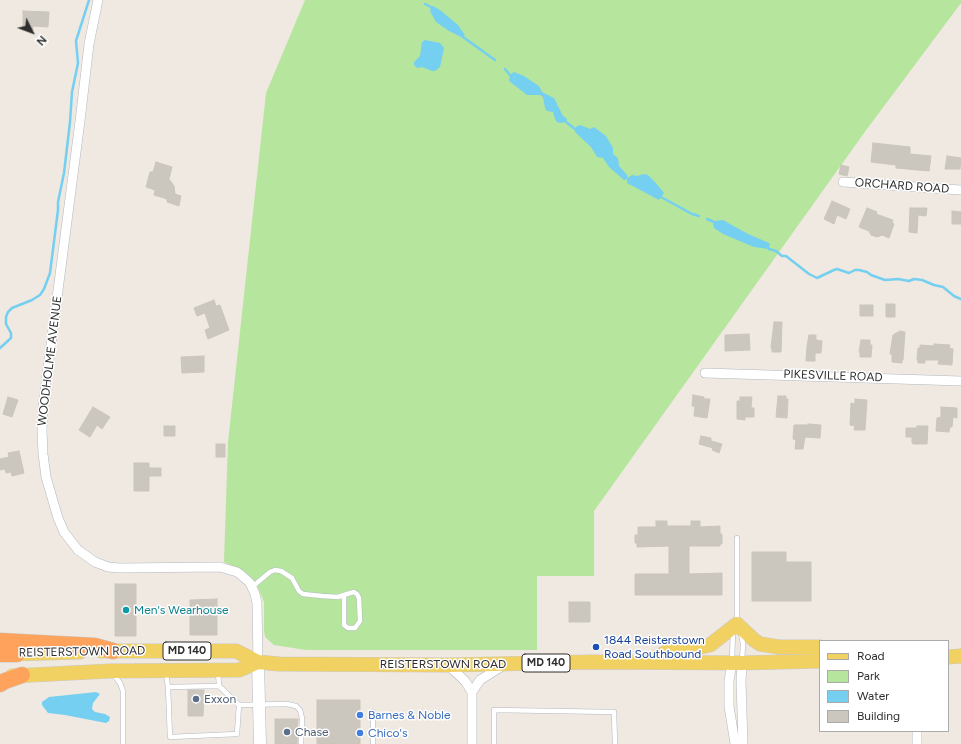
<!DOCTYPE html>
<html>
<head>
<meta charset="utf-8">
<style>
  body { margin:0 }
  #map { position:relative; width:961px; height:744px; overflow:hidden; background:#efe9e1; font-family:Figtree,sans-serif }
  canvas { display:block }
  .legend { position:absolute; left:819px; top:640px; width:130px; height:92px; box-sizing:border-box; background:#fff; border:1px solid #ababab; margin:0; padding:5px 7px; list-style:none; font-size:12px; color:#2e2e2e }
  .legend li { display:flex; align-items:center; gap:8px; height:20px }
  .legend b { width:20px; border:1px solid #ababab }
  .north { position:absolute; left:12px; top:12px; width:40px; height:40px; -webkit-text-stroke:3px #fff; paint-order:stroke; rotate:132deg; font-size:11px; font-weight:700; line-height:16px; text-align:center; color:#2e2e2e }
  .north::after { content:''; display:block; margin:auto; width:14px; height:18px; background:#2e2e2e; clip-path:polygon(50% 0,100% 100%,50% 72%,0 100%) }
</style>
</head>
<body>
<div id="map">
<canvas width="961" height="744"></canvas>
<ul class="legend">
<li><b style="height:5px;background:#f2d163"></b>Road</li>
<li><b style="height:11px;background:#b6e59e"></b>Park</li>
<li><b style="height:11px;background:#75cff0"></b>Water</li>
<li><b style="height:11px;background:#cbc7bf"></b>Building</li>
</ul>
<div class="north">N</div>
</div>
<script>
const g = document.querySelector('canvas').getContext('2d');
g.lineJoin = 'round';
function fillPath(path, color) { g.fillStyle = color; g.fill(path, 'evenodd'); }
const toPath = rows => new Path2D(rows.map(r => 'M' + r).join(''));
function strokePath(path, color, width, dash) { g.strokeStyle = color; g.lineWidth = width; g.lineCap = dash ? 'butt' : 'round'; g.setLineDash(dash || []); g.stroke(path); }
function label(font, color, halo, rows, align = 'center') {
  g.font = font + ' Figtree,sans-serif'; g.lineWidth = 3; g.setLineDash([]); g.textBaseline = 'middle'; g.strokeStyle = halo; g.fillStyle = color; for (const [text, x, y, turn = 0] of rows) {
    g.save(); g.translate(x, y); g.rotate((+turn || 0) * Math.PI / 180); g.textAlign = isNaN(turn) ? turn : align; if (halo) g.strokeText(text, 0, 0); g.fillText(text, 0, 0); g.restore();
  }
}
fillPath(toPath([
  [305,0,961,0,961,3,864,133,594,511,594,576,537,576,537,650,306,650,274,645,265,637,264,631,264,602,257,585,249,575,244,571,224,562,228,442,266,93]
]), '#b6e59e');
fillPath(toPath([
  [433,6,440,10,458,25,465,35,463,37,461,37,449,31,436,22,430,11,431,7],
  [425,40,440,43,444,48,440,67,435,71,432,71,422,67,417,68,414,65,414,62,420,56,422,42],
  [514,72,524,76,539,86,542,92,554,98,563,116,567,119,566,122,560,123,557,122,555,119,553,112,547,111,545,108,543,97,540,95,527,95,509,81,510,75],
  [580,125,590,129,594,127,606,136,613,148,613,154,618,158,619,166,627,175,628,178,632,175,637,176,644,174,648,175,655,182,664,193,659,200,627,183,627,179,624,180,609,167,603,158,597,157,591,147,575,132,576,127],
  [723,220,748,234,769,243,770,244,769,249,754,247,723,234,714,228,713,224,715,221],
  [96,692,100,694,93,703,92,709,95,712,105,714,110,717,109,721,106,723,65,715,48,713,42,705,42,702,49,697]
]), '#75cff0');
strokePath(toPath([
  [425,4,431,7],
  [463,37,495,60],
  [505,69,510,75],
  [566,122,575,129],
  [661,197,692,214,699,216],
  [707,219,714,222],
  [769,249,776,251,782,256,786,256,809,274,817,278,834,270,837,269,849,273,855,270,859,270,867,272,871,275,885,280,898,279,909,281,914,279,922,280,934,285,943,287,954,296,961,299],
  [0,348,11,338,11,333,6,324,6,317,8,312,12,308,32,300,40,295,44,289,50,273,58,210,58,202,64,173,70,122,72,92,78,63,76,41,89,0]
]), '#75cff0', 2.5);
const building = toPath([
  [23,11,49,12,48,27,33,26,33,30,23,30,23,11],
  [873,143,910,147,910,154,931,156,929,171,896,168,896,165,871,162,873,143],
  [947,156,961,158,960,169,945,169,947,156],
  [156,162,172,167,169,179,174,186,175,194,181,196,179,206,167,202,167,199,154,195,155,190,146,187,150,172,153,172,156,162],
  [841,165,849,167,847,176,839,174,841,165],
  [832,201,850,209,846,219,837,215,834,224,824,219,832,201],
  [867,208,877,212,876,214,893,220,892,223,894,224,889,238,882,235,877,237,871,235,869,231,859,227,867,208],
  [910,208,927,208,926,216,918,215,917,233,909,232,910,208],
  [952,211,961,212,961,224,952,224,952,211],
  [214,300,216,306,220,305,229,330,208,339,205,330,210,328,205,313,197,316,194,308,214,300],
  [886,304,895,304,895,317,886,317,886,304],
  [860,305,873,305,873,316,860,316,860,305],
  [774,322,782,322,781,352,772,352,772,348,771,348,774,322],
  [900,331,905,332,903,360,902,360,902,363,892,362,892,354,890,354,893,335,900,331],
  [749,334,750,350,725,351,725,335,749,334],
  [809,335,816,335,816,340,822,341,821,353,815,353,815,361,806,361,807,346,809,335],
  [861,340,870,340,870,345,872,345,871,357,860,357,860,352,859,352,861,340],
  [934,344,950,345,949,348,953,349,952,365,938,364,939,360,925,360,925,363,918,363,918,360,917,360,918,348,920,348,920,345,934,346,934,344],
  [204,356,204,372,182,373,181,357,204,356],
  [693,395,704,397,704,399,710,399,707,418,694,416,695,406,692,406,693,395],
  [778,396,786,396,786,399,788,399,787,418,776,417,778,396],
  [8,397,18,400,12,417,3,414,8,397],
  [740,397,752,397,751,408,754,408,754,417,745,417,745,420,737,419,737,401,740,401,740,397],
  [855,399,867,400,865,430,854,430,855,426,850,425,851,403,855,404,855,399],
  [93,407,110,417,102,429,97,425,90,437,79,430,93,407],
  [941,407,957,408,957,418,953,417,952,427,950,427,949,432,936,431,937,418,941,417,941,407],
  [808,424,821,425,820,438,805,437,803,449,795,449,796,440,793,439,794,425,808,425,808,424],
  [164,426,175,426,175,436,164,436,164,426],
  [917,426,928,426,927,444,913,444,912,443,912,437,906,437,906,428,917,428,917,426],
  [701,436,711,438,711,441,722,444,719,453,712,450,713,448,699,444,701,436],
  [216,444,225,444,225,457,216,457,216,444],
  [19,451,24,473,12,476,11,472,6,473,5,469,0,470,0,459,9,457,8,453,19,451],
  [134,463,149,463,149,468,161,468,161,476,149,476,149,491,134,491,134,463],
  [656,521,667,521,667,526,691,526,691,521,700,521,700,527,720,526,720,534,722,534,722,544,720,544,720,546,689,546,689,574,722,573,722,595,635,595,635,574,669,574,669,546,637,547,637,543,635,543,635,535,638,535,638,527,656,527,656,521],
  [752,552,786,552,786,562,811,562,811,601,752,601,752,552],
  [115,584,136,584,136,636,115,636,115,584],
  [217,599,217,635,190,635,190,600,217,599],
  [569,602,590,602,590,622,569,622,569,602],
  [188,690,204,690,203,716,188,716,188,690],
  [317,700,360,700,360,744,317,744,317,700],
  [275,719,298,719,297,744,275,744,275,719]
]);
fillPath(building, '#cbc7bf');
strokePath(building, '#cbc5ba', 1);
const lane = toPath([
  [737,538,737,622],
  [252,587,270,572,275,570,281,571,292,578,299,591,303,594,322,596,338,597,347,594,354,592,357,594,359,598,360,621,355,628,348,628,344,625,344,595],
  [741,633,743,644,742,661],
  [732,661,733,631],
  [166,673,168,687,170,737,237,734,239,705,219,686,218,672],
  [113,674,120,683,123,691,123,744],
  [168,687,219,686],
  [239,705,287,704,296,706,300,710,302,718,301,744],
  [373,744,373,712],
  [494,744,494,710,614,712,615,744]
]);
const street = toPath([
  [98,0,89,44,80,121,43,406,42,430,43,454,46,477,58,518,64,532,78,550,95,562,108,567,120,568,220,567,237,572,241,575,250,583,255,594,257,603,258,662],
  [843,182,961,190],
  [705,373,961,381],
  [732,662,729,681,729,706,735,744],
  [742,663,741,681,743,744],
  [448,665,465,681,472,692,472,744],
  [472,692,480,680,504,665],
  [917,731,917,744]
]);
const secondary = toPath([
  [258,662,260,744]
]);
const primary = toPath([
  [101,651,236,651,258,662,279,664,448,665,589,662,742,663,820,661],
  [7,654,80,652],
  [948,657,961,656],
  [649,661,676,647,701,647,710,645,737,624,754,640,760,644,779,647,820,647],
  [12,676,110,671,239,670,258,662]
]);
const highway = toPath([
  [0,641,95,646,113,651],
  [0,654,17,654],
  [0,684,5,681,22,675]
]);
strokePath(lane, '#b4b7c1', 5.5);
strokePath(street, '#b4b7c1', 10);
strokePath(secondary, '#b4b7c1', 13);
strokePath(primary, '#c9c9c9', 15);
strokePath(highway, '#c9c9c9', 17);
strokePath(lane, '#fff', 4.5);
strokePath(street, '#fff', 9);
strokePath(secondary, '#fff', 12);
strokePath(primary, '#f2d163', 14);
strokePath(highway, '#ffa35c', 16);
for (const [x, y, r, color] of [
  [126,610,4,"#0f9aa8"],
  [596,647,4,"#1a4fb4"],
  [196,699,4,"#5c6f8a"],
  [360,715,4,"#3f7fe0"],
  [287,732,4,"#5c6f8a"],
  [360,733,4,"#3f7fe0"]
]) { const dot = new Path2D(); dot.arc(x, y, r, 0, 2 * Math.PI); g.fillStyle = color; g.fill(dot); strokePath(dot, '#fff', 1.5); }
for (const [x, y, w] of [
  [187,651,48],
  [546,663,48]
]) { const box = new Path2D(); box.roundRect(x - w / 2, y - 9, w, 18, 3); g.fillStyle = '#fff'; g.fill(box); strokePath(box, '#2e2e2e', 1); }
label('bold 11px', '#2e2e2e', null, [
  ["MD 140",187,651],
  ["MD 140",546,663]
]);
label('12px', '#2e2e2e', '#fff', [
  ["ORCHARD ROAD",902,186,4],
  ["WOODHOLME AVENUE",50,361,-83],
  ["PIKESVILLE ROAD",833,376,2],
  ["REISTERSTOWN ROAD",82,652,-1],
  ["REISTERSTOWN ROAD",443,664]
]);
label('12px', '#0d838f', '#fff', [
  ["Men's Wearhouse",134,610]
], 'left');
label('12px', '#164399', '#fff', [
  ["1844 Reisterstown",604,640],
  ["Road Southbound",604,654]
], 'left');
label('12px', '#4e5e75', '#fff', [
  ["Exxon",204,699],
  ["Chase",295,732]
], 'left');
label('12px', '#366cbe', '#fff', [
  ["Barnes & Noble",368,715],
  ["Chico's",368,733]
], 'left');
</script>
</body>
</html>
